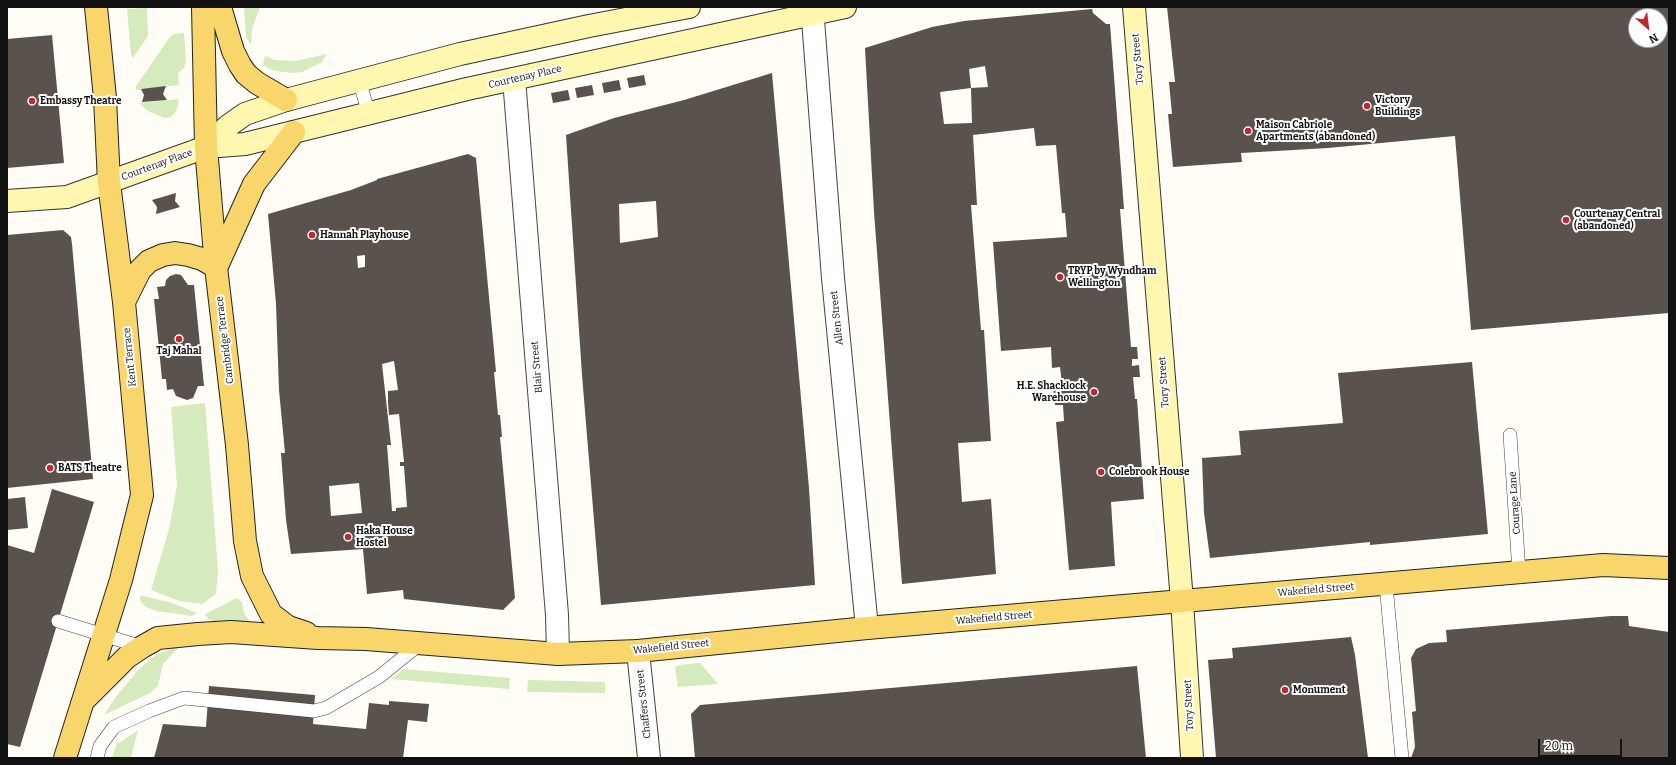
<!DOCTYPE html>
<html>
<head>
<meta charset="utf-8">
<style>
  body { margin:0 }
  #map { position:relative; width:1676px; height:765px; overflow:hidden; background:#fffdf5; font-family:Bitter,serif }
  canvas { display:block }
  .frame { position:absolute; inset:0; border:8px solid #111; pointer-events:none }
  .north { position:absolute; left:1628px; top:8px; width:40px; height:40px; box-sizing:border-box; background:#fff; border:1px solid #a0a0a0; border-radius:50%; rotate:152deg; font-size:11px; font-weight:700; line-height:16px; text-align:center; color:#111 }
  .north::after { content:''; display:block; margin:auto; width:14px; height:18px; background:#c4262e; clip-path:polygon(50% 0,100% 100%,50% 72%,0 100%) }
  .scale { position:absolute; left:1538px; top:739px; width:84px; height:18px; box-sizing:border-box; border:2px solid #111; border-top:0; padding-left:5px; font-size:12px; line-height:14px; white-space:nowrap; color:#111; -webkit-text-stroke:3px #fff; paint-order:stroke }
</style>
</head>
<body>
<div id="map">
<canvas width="1676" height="765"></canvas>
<div class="frame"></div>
<div class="north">N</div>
<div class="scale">20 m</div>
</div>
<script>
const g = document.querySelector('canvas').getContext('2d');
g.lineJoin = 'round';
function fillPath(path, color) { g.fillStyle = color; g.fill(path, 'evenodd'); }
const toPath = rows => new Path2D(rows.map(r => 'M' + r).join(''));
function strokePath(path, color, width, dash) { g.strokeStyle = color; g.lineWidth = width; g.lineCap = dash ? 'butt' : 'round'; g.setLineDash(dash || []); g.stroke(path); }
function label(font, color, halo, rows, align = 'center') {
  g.font = font + ' Bitter,serif'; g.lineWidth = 4; g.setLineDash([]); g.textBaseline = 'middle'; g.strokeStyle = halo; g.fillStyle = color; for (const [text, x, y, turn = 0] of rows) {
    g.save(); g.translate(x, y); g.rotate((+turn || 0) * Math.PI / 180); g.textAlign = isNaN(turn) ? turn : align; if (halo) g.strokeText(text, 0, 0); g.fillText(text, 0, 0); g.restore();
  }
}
fillPath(toPath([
  [244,7,260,7,252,29,251,45,246,37],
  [147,8,148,36,133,58,131,55,127,9],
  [184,33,186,61,184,68,178,73,179,85,136,90,136,86,170,37,174,34],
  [327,54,322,62,302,72,293,73,276,71,267,68,263,64,265,56,275,60,295,61],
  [179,99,177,110,171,117,164,118,148,111,139,103],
  [205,403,218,571,216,594,202,604,179,601,151,590,169,529,177,486,171,407],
  [140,595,172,603,197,613,192,616,156,611,146,607,141,602],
  [237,598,242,602,244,613,251,623,248,627,209,620,205,614],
  [180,646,163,664,158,686,150,693,104,715,115,698,139,669,157,654],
  [700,663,718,684,678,687,675,667,679,665],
  [404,669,510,678,509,689,391,679],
  [528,680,605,682,605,693,527,692],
  [138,730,131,758,112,758,116,745]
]), '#d5ebbd');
fillPath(toPath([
  [1167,7,1669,7,1669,313,1471,330,1455,136,1328,148,1241,153,1242,162,1173,167,1168,114,1172,114,1169,82,1175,82],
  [1636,16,1660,16,1660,40,1636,40],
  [1092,9,1093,13,1106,24,1110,24,1124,209,1120,209,1131,347,1137,347,1138,359,1132,359,1132,366,1139,365,1140,377,1133,377,1135,399,1137,399,1144,499,1111,502,1115,566,1069,570,1056,422,1064,421,1063,405,1055,405,1053,385,1062,384,1060,367,1052,368,1051,347,1001,351,993,242,1067,237,1065,213,1062,213,1056,145,1036,146,1034,128,973,135,977,205,971,205,981,330,984,330,991,441,958,443,962,502,991,499,996,574,902,584,874,212,865,48,932,27,964,21],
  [985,66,988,87,971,88,972,123,944,124,940,92,971,88,969,69],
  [52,35,64,163,7,168,7,39],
  [772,73,809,488,815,585,601,605,582,375,566,135,614,118,684,100],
  [656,201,658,237,620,243,619,204],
  [644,75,646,85,629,88,627,78],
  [619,80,621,90,604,93,602,83],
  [592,85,594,95,577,98,575,88],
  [166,86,163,94,167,100,142,102,144,95,141,89],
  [568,90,570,100,553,103,551,93],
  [468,154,476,158,496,372,494,372,498,415,500,415,502,437,500,437,515,598,503,610,404,599,403,590,367,594,363,549,291,554,286,520,281,453,285,453,279,390,276,304,268,214,351,190,377,180,377,179],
  [365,255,365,267,358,268,357,256],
  [394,361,398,390,388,391,388,403,389,415,399,414,404,462,400,462,400,466,404,466,407,507,396,508,396,511,392,511,387,445,391,445,382,364],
  [359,483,362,513,331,516,329,486],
  [176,193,175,201,180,207,156,214,157,207,152,200],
  [63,230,71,237,72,244,93,479,7,488,7,235],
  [176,274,181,275,188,285,194,285,204,386,198,386,193,398,187,400,176,396,173,389,167,390,166,379,162,379,154,299,159,299,157,287,165,286,166,280,170,276],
  [1472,362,1488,534,1370,545,1370,542,1210,558,1204,513,1202,458,1241,455,1239,431,1343,423,1338,373],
  [52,489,94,502,20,747,7,744,7,545,34,553],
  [25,497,28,528,7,530,7,499],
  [1611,616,1628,616,1629,626,1669,632,1669,758,1411,758,1415,747,1412,712,1416,711,1411,658,1416,649,1429,643,1447,642,1446,630],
  [1351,637,1355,655,1368,758,1216,758,1208,660,1233,658,1232,648],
  [1137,666,1146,758,695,758,691,714,700,705],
  [209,686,315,695,313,724,366,729,369,703,389,705,389,701,429,704,427,722,408,720,403,758,154,758,163,724,206,727]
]), '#5a524d');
const lane = toPath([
  [359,80,369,114],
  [1510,435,1519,572],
  [1386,585,1402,758],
  [58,621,142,647],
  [97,758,100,746,114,727,149,711,184,698,314,711,326,708,379,677,421,643]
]);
const street = toPath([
  [812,7,833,278,867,628],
  [514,79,557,615,558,654],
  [638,651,649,758]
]);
const secondary = toPath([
  [1134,7,1182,601,1192,758],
  [206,147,228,126,245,114,286,100,460,54,589,26,689,7],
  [7,201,67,197,206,147,245,144,467,89,845,7]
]);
const primary = toPath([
  [203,7,206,147,216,267,237,445,245,541,252,576,271,614,288,627,306,633],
  [220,7,233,51,240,65,246,74,257,83,286,100],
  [217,266,254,184,294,132],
  [124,302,140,270,149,261,163,255,175,253,188,255,202,259,216,267],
  [84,700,127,657,142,647,158,638,198,634,231,632,318,638,366,639,558,654,638,651,867,628,1603,565,1669,568],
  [65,758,121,580,142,495,124,302,109,183,105,98,96,7]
]);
strokePath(lane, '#444', 14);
strokePath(street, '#444', 24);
strokePath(secondary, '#333', 24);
strokePath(primary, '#222', 24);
strokePath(lane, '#fff', 13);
strokePath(street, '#fff', 22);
strokePath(secondary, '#fff6b0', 22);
strokePath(primary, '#f9d66b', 22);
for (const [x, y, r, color] of [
  [32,101,4,"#c4262e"],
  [1367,106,4,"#c4262e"],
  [1248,131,4,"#c4262e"],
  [1566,220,4,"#c4262e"],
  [312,235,4,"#c4262e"],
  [1060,277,4,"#c4262e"],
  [179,339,4,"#c4262e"],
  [1094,392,4,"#c4262e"],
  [50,468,4,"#c4262e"],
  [1101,472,4,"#c4262e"],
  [348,537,4,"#c4262e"],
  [1285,690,4,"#c4262e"]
]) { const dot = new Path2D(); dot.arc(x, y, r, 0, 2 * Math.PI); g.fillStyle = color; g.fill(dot); strokePath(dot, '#fff', 1.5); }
label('10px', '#111', '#fff', [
  ["Tory Street",1138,59,-95],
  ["Courtenay Place",525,77,-13],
  ["Courtenay Place",157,165,-20],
  ["Allen Street",837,318,-96],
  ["Cambridge Terrace",225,340,-97],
  ["Kent Terrace",130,357,-96],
  ["Blair Street",537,367,-95],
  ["Tory Street",1164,382,-94],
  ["Courage Lane",1515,503,-94],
  ["Wakefield Street",1316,590,-5],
  ["Wakefield Street",994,618,-5],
  ["Wakefield Street",671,647,-6],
  ["Chaffers Street",644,704,-96],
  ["Tory Street",1189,705,-93]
]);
label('bold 10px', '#111', '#fff', [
  ["Victory",1375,100],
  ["Buildings",1375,112],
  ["Embassy Theatre",40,101],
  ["Maison Cabriole",1256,125],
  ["Apartments (abandoned)",1256,137],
  ["Courtenay Central",1574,214],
  ["(abandoned)",1574,226],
  ["Hannah Playhouse",320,235],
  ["TRYP by Wyndham",1068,271],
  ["Wellington",1068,283],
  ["Taj Mahal",179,351,"center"],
  ["H.E. Shacklock",1086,386,"right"],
  ["Warehouse",1086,398,"right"],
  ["BATS Theatre",58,468],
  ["Colebrook House",1109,472],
  ["Haka House",356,531],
  ["Hostel",356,543],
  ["Monument",1293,690]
], 'left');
</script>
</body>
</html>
